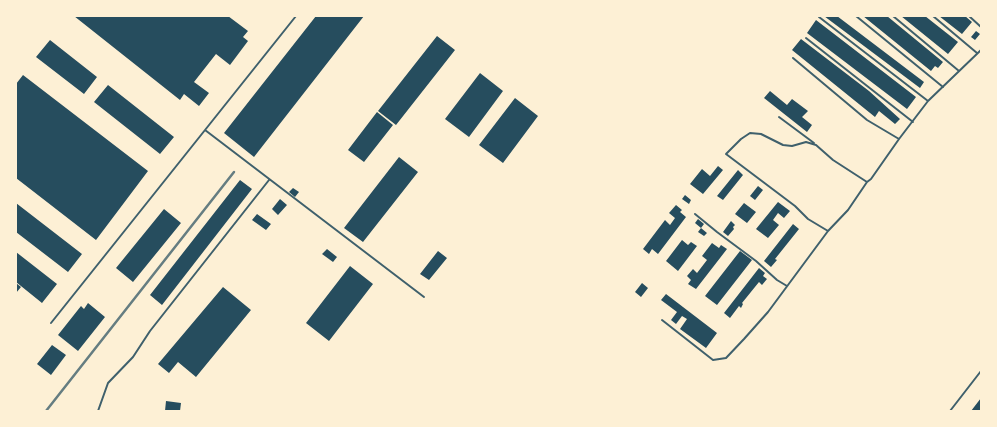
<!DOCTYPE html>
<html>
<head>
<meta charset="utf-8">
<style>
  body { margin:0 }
  #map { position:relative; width:997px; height:427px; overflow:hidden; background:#fdf0d5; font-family:Roboto,sans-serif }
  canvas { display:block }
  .frame { position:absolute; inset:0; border:17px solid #fdf0d5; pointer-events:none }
</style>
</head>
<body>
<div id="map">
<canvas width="997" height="427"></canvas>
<div class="frame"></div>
</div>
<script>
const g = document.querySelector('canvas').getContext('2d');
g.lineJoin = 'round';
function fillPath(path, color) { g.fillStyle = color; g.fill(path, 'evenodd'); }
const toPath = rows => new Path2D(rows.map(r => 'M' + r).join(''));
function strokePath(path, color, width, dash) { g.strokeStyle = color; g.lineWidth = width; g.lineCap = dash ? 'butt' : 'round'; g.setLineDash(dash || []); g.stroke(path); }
fillPath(toPath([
  [74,16,228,16,248,31,243,37,248,41,230,65,216,54,194,82,209,93,199,106,184,94,180,100],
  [316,16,364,16,254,157,224,133],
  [824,16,837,16,924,82,920,88],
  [863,16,887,16,943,62,938,68,935,66,931,71],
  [901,16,925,16,958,42,948,54],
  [939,16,965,16,972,22,962,34],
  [816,20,916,97,907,109,807,33],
  [976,31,980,34,975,40,971,37],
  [437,36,455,50,396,125,378,111],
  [801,39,869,91,900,119,895,124,879,111,875,117,792,50],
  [50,40,97,77,84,94,36,57],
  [480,73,503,91,469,137,445,119],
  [23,75,148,171,96,240,16,178,16,84],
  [108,85,174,137,160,154,94,102],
  [770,91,787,105,792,99,808,111,802,117,812,125,807,132,764,98],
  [515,98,538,116,503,163,479,145],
  [377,112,393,125,364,162,348,150],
  [399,157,418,172,363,242,344,228],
  [718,166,723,170,703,194,690,184,702,169,710,176],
  [738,170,743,175,723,200,717,196],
  [240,180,252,189,162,305,150,295],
  [758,186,763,190,755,200,750,196],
  [293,188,299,192,295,197,289,192],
  [685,195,691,200,689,204,682,199],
  [280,199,287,205,278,215,272,209],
  [778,202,790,211,784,218,778,213,773,220,779,225,768,238,756,229],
  [16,203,82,254,68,272,16,232],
  [744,203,756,212,747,223,735,214],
  [676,205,682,210,680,212,686,217,658,254,652,249,649,254,643,249,665,220,670,225,675,218,669,213],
  [164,209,181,223,133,282,116,268],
  [257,214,271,224,266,230,252,220],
  [698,219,704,224,701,228,695,223],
  [731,221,735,225,733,227,734,229,728,236,723,232],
  [793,224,799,229,775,259,777,260,771,267,764,261],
  [701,228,707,233,704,236,698,232],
  [682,240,688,245,691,242,697,246,678,271,666,261],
  [712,243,719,248,721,245,727,249,696,289,688,284,691,280,687,276,693,269,697,273,707,260,702,256],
  [327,249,337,257,333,262,322,254],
  [438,251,447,258,429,280,420,274],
  [740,251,752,260,717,305,705,296],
  [16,252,57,284,42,303,16,282],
  [350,266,373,284,329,341,306,323],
  [759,268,765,273,763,276,767,279,762,285,759,282,742,303,743,304,741,308,739,306,730,318,724,313],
  [16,283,21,287,16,293],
  [642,283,648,288,641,297,635,292],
  [223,287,251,310,196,377,178,362,169,373,158,364],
  [666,294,717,333,706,348,680,329,687,319,682,316,676,324,671,320,677,312,661,300],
  [88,303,105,317,78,351,58,335,81,306,84,309],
  [52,345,66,355,51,375,37,364],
  [981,398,981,411,971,411],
  [166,401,181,403,180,411,165,411]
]), '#264d5e');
strokePath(toPath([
  [856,16,943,87],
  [893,16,959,71],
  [933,16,977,53],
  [969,16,981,27],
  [819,17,928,101],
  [806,38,913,122],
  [793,58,867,120,899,139],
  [779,117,814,143],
  [205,130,424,297],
  [695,214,717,232,756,261,777,280,787,286],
  [828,231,808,219,795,206,726,154,741,139,750,133,761,134,783,145,792,146,806,142,816,145,833,160,867,182],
  [662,320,713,360,726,358,744,339,768,312,828,231,848,210,867,182,871,179,899,139,928,101,981,50],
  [51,323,296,16],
  [98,411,108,383,133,357,150,331,269,180],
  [950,411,981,371]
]), '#3f606c', 2);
strokePath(toPath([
  [46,411,234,172]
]), '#657d81', 2.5);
</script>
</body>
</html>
